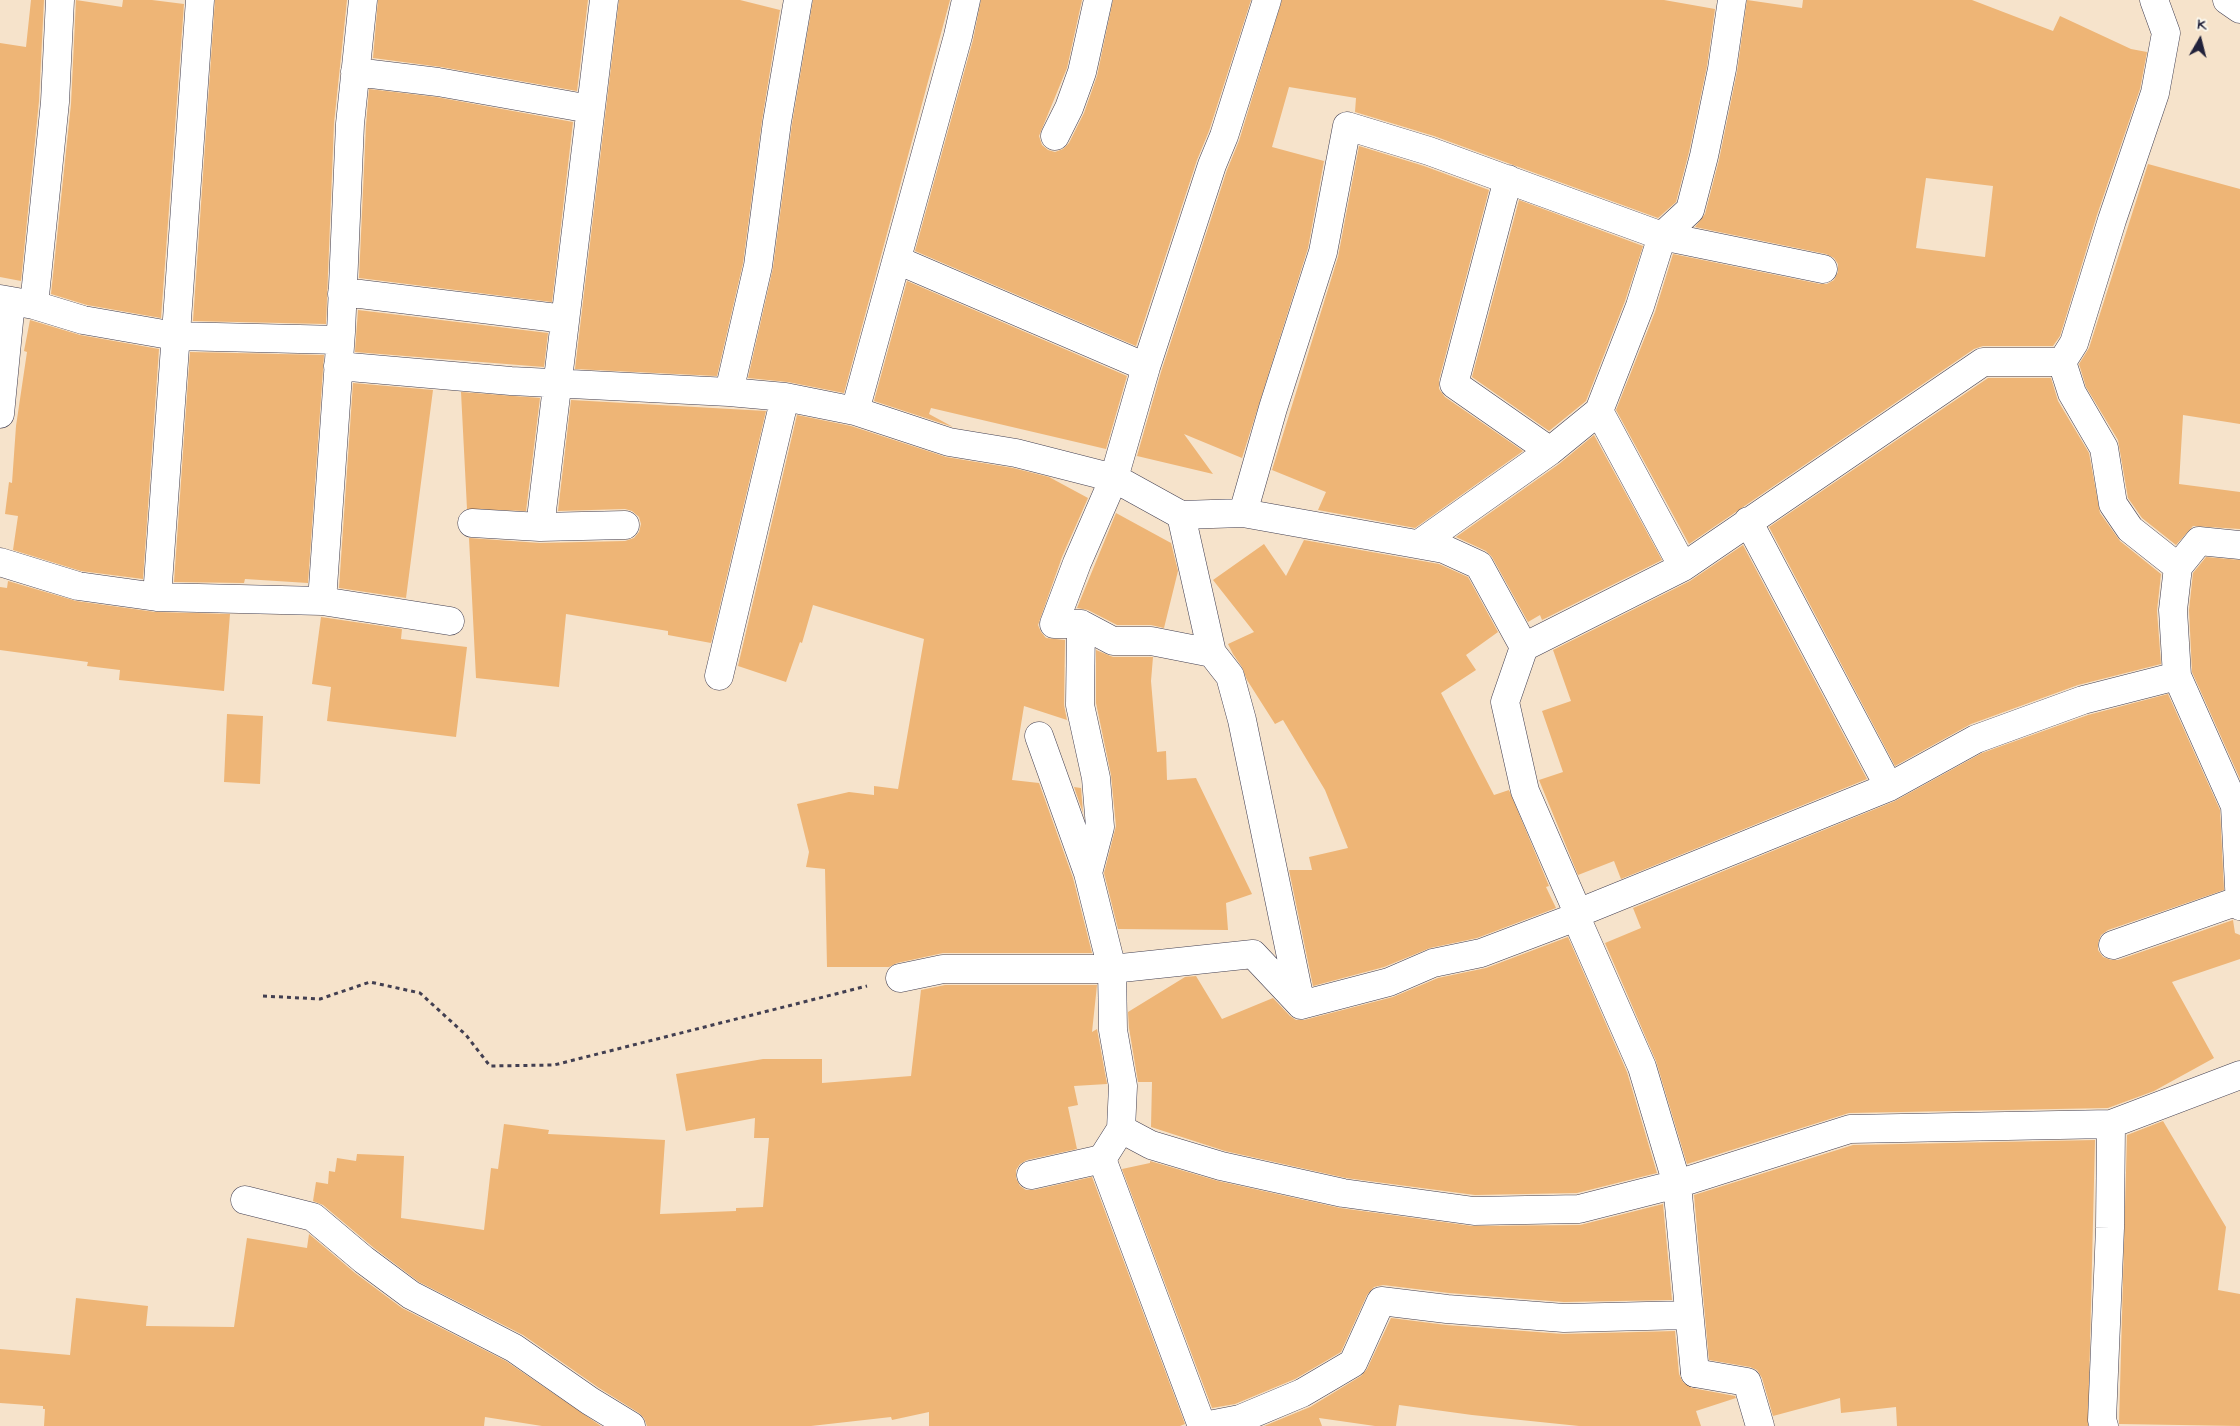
<!DOCTYPE html>
<html>
<head>
<meta charset="utf-8">
<style>
  body { margin:0 }
  #map { position:relative; width:2240px; height:1426px; overflow:hidden; background:#f6e3cb; font-family:Mynerve,sans-serif }
  canvas { display:block }
  .north { position:absolute; left:2175px; top:15px; width:50px; height:50px; -webkit-text-stroke:4px #fbf7ec; paint-order:stroke; rotate:8deg; font-size:14px; font-weight:700; line-height:20px; text-align:center; color:#22223b }
  .north::after { content:''; display:block; margin:auto; width:18px; height:22px; background:#22223b; clip-path:polygon(50% 0,100% 100%,50% 72%,0 100%) }
</style>
</head>
<body>
<div id="map">
<canvas width="2240" height="1426"></canvas>
<div class="north">K</div>
</div>
<script>
const g = document.querySelector('canvas').getContext('2d');
g.lineJoin = 'round';
function fillPath(path, color) { g.fillStyle = color; g.fill(path, 'evenodd'); }
const toPath = rows => new Path2D(rows.map(r => 'M' + r).join(''));
function strokePath(path, color, width, dash) { g.strokeStyle = color; g.lineWidth = width; g.lineCap = dash ? 'butt' : 'round'; g.setLineDash(dash || []); g.stroke(path); }
fillPath(toPath([
  [31,0,44,0,39,101,21,281,0,277,0,43,26,47],
  [76,0,122,7,123,0,152,0,184,4,161,318,87,305,51,294,71,104],
  [215,0,347,0,334,123,326,324,193,321],
  [378,0,588,0,577,91,441,67,373,58],
  [619,0,740,0,780,10,762,120,743,263,717,376,575,369],
  [813,0,950,0,844,393,788,382,748,378,773,268,792,124],
  [981,0,1082,0,1067,68,1039,136,1042,145,1048,150,1055,152,1063,149,1069,143,1084,113,1097,76,1113,0,1251,0,1209,131,1197,160,1136,346,915,251,973,40],
  [1282,0,1664,0,1715,9,1707,66,1689,152,1676,202,1658,218,1434,136,1355,112,1356,98,1289,87,1272,147,1324,161,1308,248,1242,458,1184,434,1213,474,1137,456,1161,372,1227,170,1239,141],
  [1747,0,1802,8,1803,0,1972,0,2053,31,2060,16,2131,49,2147,52,2140,89,2097,215,2060,336,2053,346,1983,346,1974,349,1689,544,1616,410,1655,312,1673,254,1820,284,1827,284,1834,280,1838,272,1838,264,1834,258,1826,254,1695,227,1705,214,1719,160,1737,72],
  [1926,178,1993,186,1985,257,1916,248],
  [369,89,436,97,573,122,552,302,359,278,366,125],
  [1359,146,1424,166,1489,190,1439,380,1439,389,1445,397,1523,451,1415,528,1318,510,1326,492,1272,470,1338,257],
  [2148,164,2240,189,2240,424,2183,415,2179,484,2240,492,2240,529,2193,526,2176,545,2142,518,2128,498,2118,440,2086,387,2079,364,2089,348],
  [1519,200,1643,246,1625,301,1586,401,1549,431,1472,377],
  [907,281,1127,376,1106,449,931,408,929,414,953,427,874,401],
  [358,310,548,333,544,367,355,352],
  [30,320,80,335,159,349,143,579,81,571,13,550,18,516,5,514,9,482,12,483,16,426,27,352,24,351],
  [190,352,324,355,308,583,245,579,244,583,174,582],
  [1988,378,2051,378,2058,401,2089,453,2100,513,2120,541,2161,574,2157,611,2161,664,2078,685,1971,724,1895,766,1769,527],
  [353,383,433,390,406,598,339,588],
  [461,392,540,398,526,511,467,509],
  [571,400,766,411,711,643,668,635,668,631,566,614,559,687,476,678,469,538,540,543,625,541,634,538,639,532,641,524,639,517,632,511,625,509,558,511],
  [797,415,851,426,946,457,1013,468,1049,477,1088,498,1062,557,1038,625,1041,632,1046,638,1065,640,1064,705,1067,720,1024,706,1012,780,1039,783,1073,878,1092,953,943,953,897,963,889,967,827,967,825,869,806,867,809,852,797,804,849,792,874,795,874,786,898,789,924,639,813,605,802,643,800,642,786,682,738,666],
  [1594,435,1662,560,1542,620,1540,615,1528,622,1492,557,1486,551,1456,537,1559,464],
  [1116,513,1171,543,1178,571,1164,628,1151,625,1117,625,1088,610,1077,608],
  [1304,540,1439,564,1468,577,1498,632,1466,655,1476,670,1441,693,1494,795,1509,790,1549,886,1546,887,1556,908,1477,938,1430,948,1384,967,1313,986,1289,870,1312,870,1309,857,1348,848,1325,790,1283,720,1275,724,1247,680,1242,667,1233,654,1228,644,1254,632,1213,580,1264,544,1286,576],
  [1743,545,1867,779,1621,879,1614,861,1578,875,1539,780,1563,772,1542,711,1571,701,1553,650,1690,581],
  [2206,557,2240,560,2240,779,2192,672,2189,610,2193,573],
  [8,581,76,601,155,612,230,614,224,691,119,680,120,670,87,666,88,662,0,650,0,587,7,588],
  [321,617,402,629,401,639,467,647,456,737,327,721,331,687,312,684],
  [1096,650,1113,657,1153,657,1151,681,1157,752,1166,751,1167,780,1196,778,1252,894,1226,903,1228,930,1118,929,1104,873,1116,826,1111,775,1096,703],
  [2168,694,2220,810,2224,890,2108,930,2101,935,2098,943,2098,950,2103,957,2111,960,2118,960,2233,920,2235,933,2240,935,2240,959,2172,982,2214,1058,2154,1091,2108,1108,1849,1113,1687,1164,1656,1061,1605,943,1641,928,1633,908,1895,801,1982,753,2088,715],
  [227,714,263,716,260,784,224,782],
  [1074,787,1081,788,1083,813],
  [1568,937,1627,1072,1657,1173,1577,1193,1475,1195,1346,1178,1225,1151,1151,1127,1152,1082,1138,1082,1129,1028,1128,1012,1185,977,1196,976,1222,1019,1273,998,1290,1016,1296,1020,1304,1020,1393,997,1438,978,1486,968],
  [945,985,1097,985,1092,1032,1097,1029,1107,1084,1074,1086,1078,1105,1068,1107,1077,1149,1027,1160,1020,1164,1016,1170,1016,1178,1020,1186,1026,1190,1034,1190,1092,1177,1185,1424,1180,1426,929,1426,929,1412,892,1420,891,1417,811,1426,647,1426,644,1418,639,1413,599,1388,523,1335,419,1282,374,1248,323,1205,313,1201,316,1182,328,1184,329,1171,335,1172,337,1158,356,1161,357,1154,404,1156,401,1218,484,1230,491,1168,498,1169,504,1124,549,1130,548,1134,665,1140,660,1214,736,1211,736,1208,763,1207,769,1138,754,1138,755,1118,686,1131,676,1074,763,1059,822,1059,822,1083,911,1076,921,990],
  [2163,1121,2226,1227,2218,1290,2240,1294,2240,1426,2119,1424,2127,1135],
  [2095,1140,2088,1426,1897,1426,1896,1407,1841,1413,1840,1398,1773,1416,1762,1378,1757,1370,1750,1367,1709,1360,1694,1195,1853,1145],
  [1150,1161,1218,1181,1340,1208,1472,1226,1580,1225,1663,1204,1672,1300,1564,1302,1449,1293,1383,1285,1374,1287,1367,1295,1341,1352,1295,1379,1235,1404,1212,1408,1122,1169,1150,1163],
  [309,1234,355,1273,402,1308,506,1361,601,1426,542,1426,485,1417,484,1426,44,1426,45,1409,43,1409,43,1406,0,1403,0,1349,70,1355,76,1298,148,1306,146,1326,234,1327,247,1238,307,1248],
  [1391,1318,1446,1325,1563,1334,1675,1331,1679,1374,1683,1382,1692,1388,1735,1396,1736,1398,1696,1411,1701,1426,1579,1426,1472,1415,1399,1405,1396,1426,1375,1426,1319,1418,1322,1426,1264,1426,1310,1407,1361,1376,1367,1369]
]), '#eeb576');
const pedestrian = toPath([
  [1031,1175,1102,1159,1202,1426],
  [1695,1373,1747,1382,1760,1426]
]);
const minor = toPath([
  [604,0,540,527,625,525],
  [355,72,438,82,590,109],
  [1055,136,1069,108,1082,72,1098,0],
  [1508,179,1454,384,1550,451],
  [897,260,1146,367],
  [342,294,360,294,565,319],
  [0,299,34,305,83,320,175,336,340,340],
  [34,305,55,102,60,0],
  [2062,362,2072,393,2104,448,2113,504,2130,529,2178,567],
  [338,366,511,381,729,392,785,397,855,411,949,442,1016,453,1114,478,1181,515,1243,513,1444,549,1479,565,1524,647,1505,702,1525,791,1578,913,1576,917,1642,1067,1677,1184,1695,1373],
  [729,392,758,266,777,122,798,0],
  [855,411,958,36,966,0],
  [1599,411,1683,567],
  [0,414,11,301],
  [1243,513,1273,408,1323,252,1347,126,1429,151,1662,236,1823,269],
  [1181,515,1212,653,1230,676,1242,720,1301,1005],
  [1748,521,1889,787],
  [472,523,540,527],
  [1419,544,1550,451,1599,411,1640,306,1662,236,1690,210,1704,156,1722,69,1732,0],
  [2240,545,2199,541,2178,567,2173,610,2177,676,2235,806,2240,906],
  [0,562,78,586,157,597,322,601,450,621],
  [157,597,200,0],
  [322,601,341,332,350,124,363,0],
  [1081,624,1080,705,1096,778,1100,827,1088,873],
  [1524,647,1683,567,1983,362,2062,362,2074,343,2112,220,2155,93,2166,33,2154,0],
  [1212,653,1151,641,1113,641,1081,624,1054,624,1077,563,1114,478,1146,367,1212,165,1224,136,1267,0],
  [719,676,785,397],
  [1039,736,1088,873,1112,969,1113,1030,1123,1086,1121,1129,1102,1159],
  [1578,913,1889,787,1976,739,2083,700,2177,676],
  [2113,945,2238,901],
  [900,978,943,969,1112,969,1253,954,1301,1005],
  [1301,1005,1389,982,1433,963,1481,953,1576,917],
  [1121,1129,1151,1145,1221,1166,1343,1193,1474,1211,1579,1209,1677,1184,1850,1129,2111,1124,2240,1075],
  [245,1200,313,1217,364,1260,411,1295,514,1348,590,1401,631,1426],
  [1204,1426,1240,1419,1302,1393,1353,1363,1381,1301,1447,1309,1564,1318,1688,1315],
  [2104,1426,2102,1420,2110,1228,2111,1124]
]);
const secondary = toPath([
  [2227,0,2240,9]
]);
strokePath(pedestrian, '#423f51', 29);
strokePath(minor, '#423f51', 29);
strokePath(secondary, '#423f51', 29);
strokePath(toPath([
  [263,996,320,999,370,982,420,993,466,1035,490,1066,554,1065,867,986]
]), '#423f51', 3, [4, 4]);
strokePath(pedestrian, '#fff', 28);
strokePath(minor, '#fff', 28);
strokePath(secondary, '#fff', 28);
</script>
</body>
</html>
